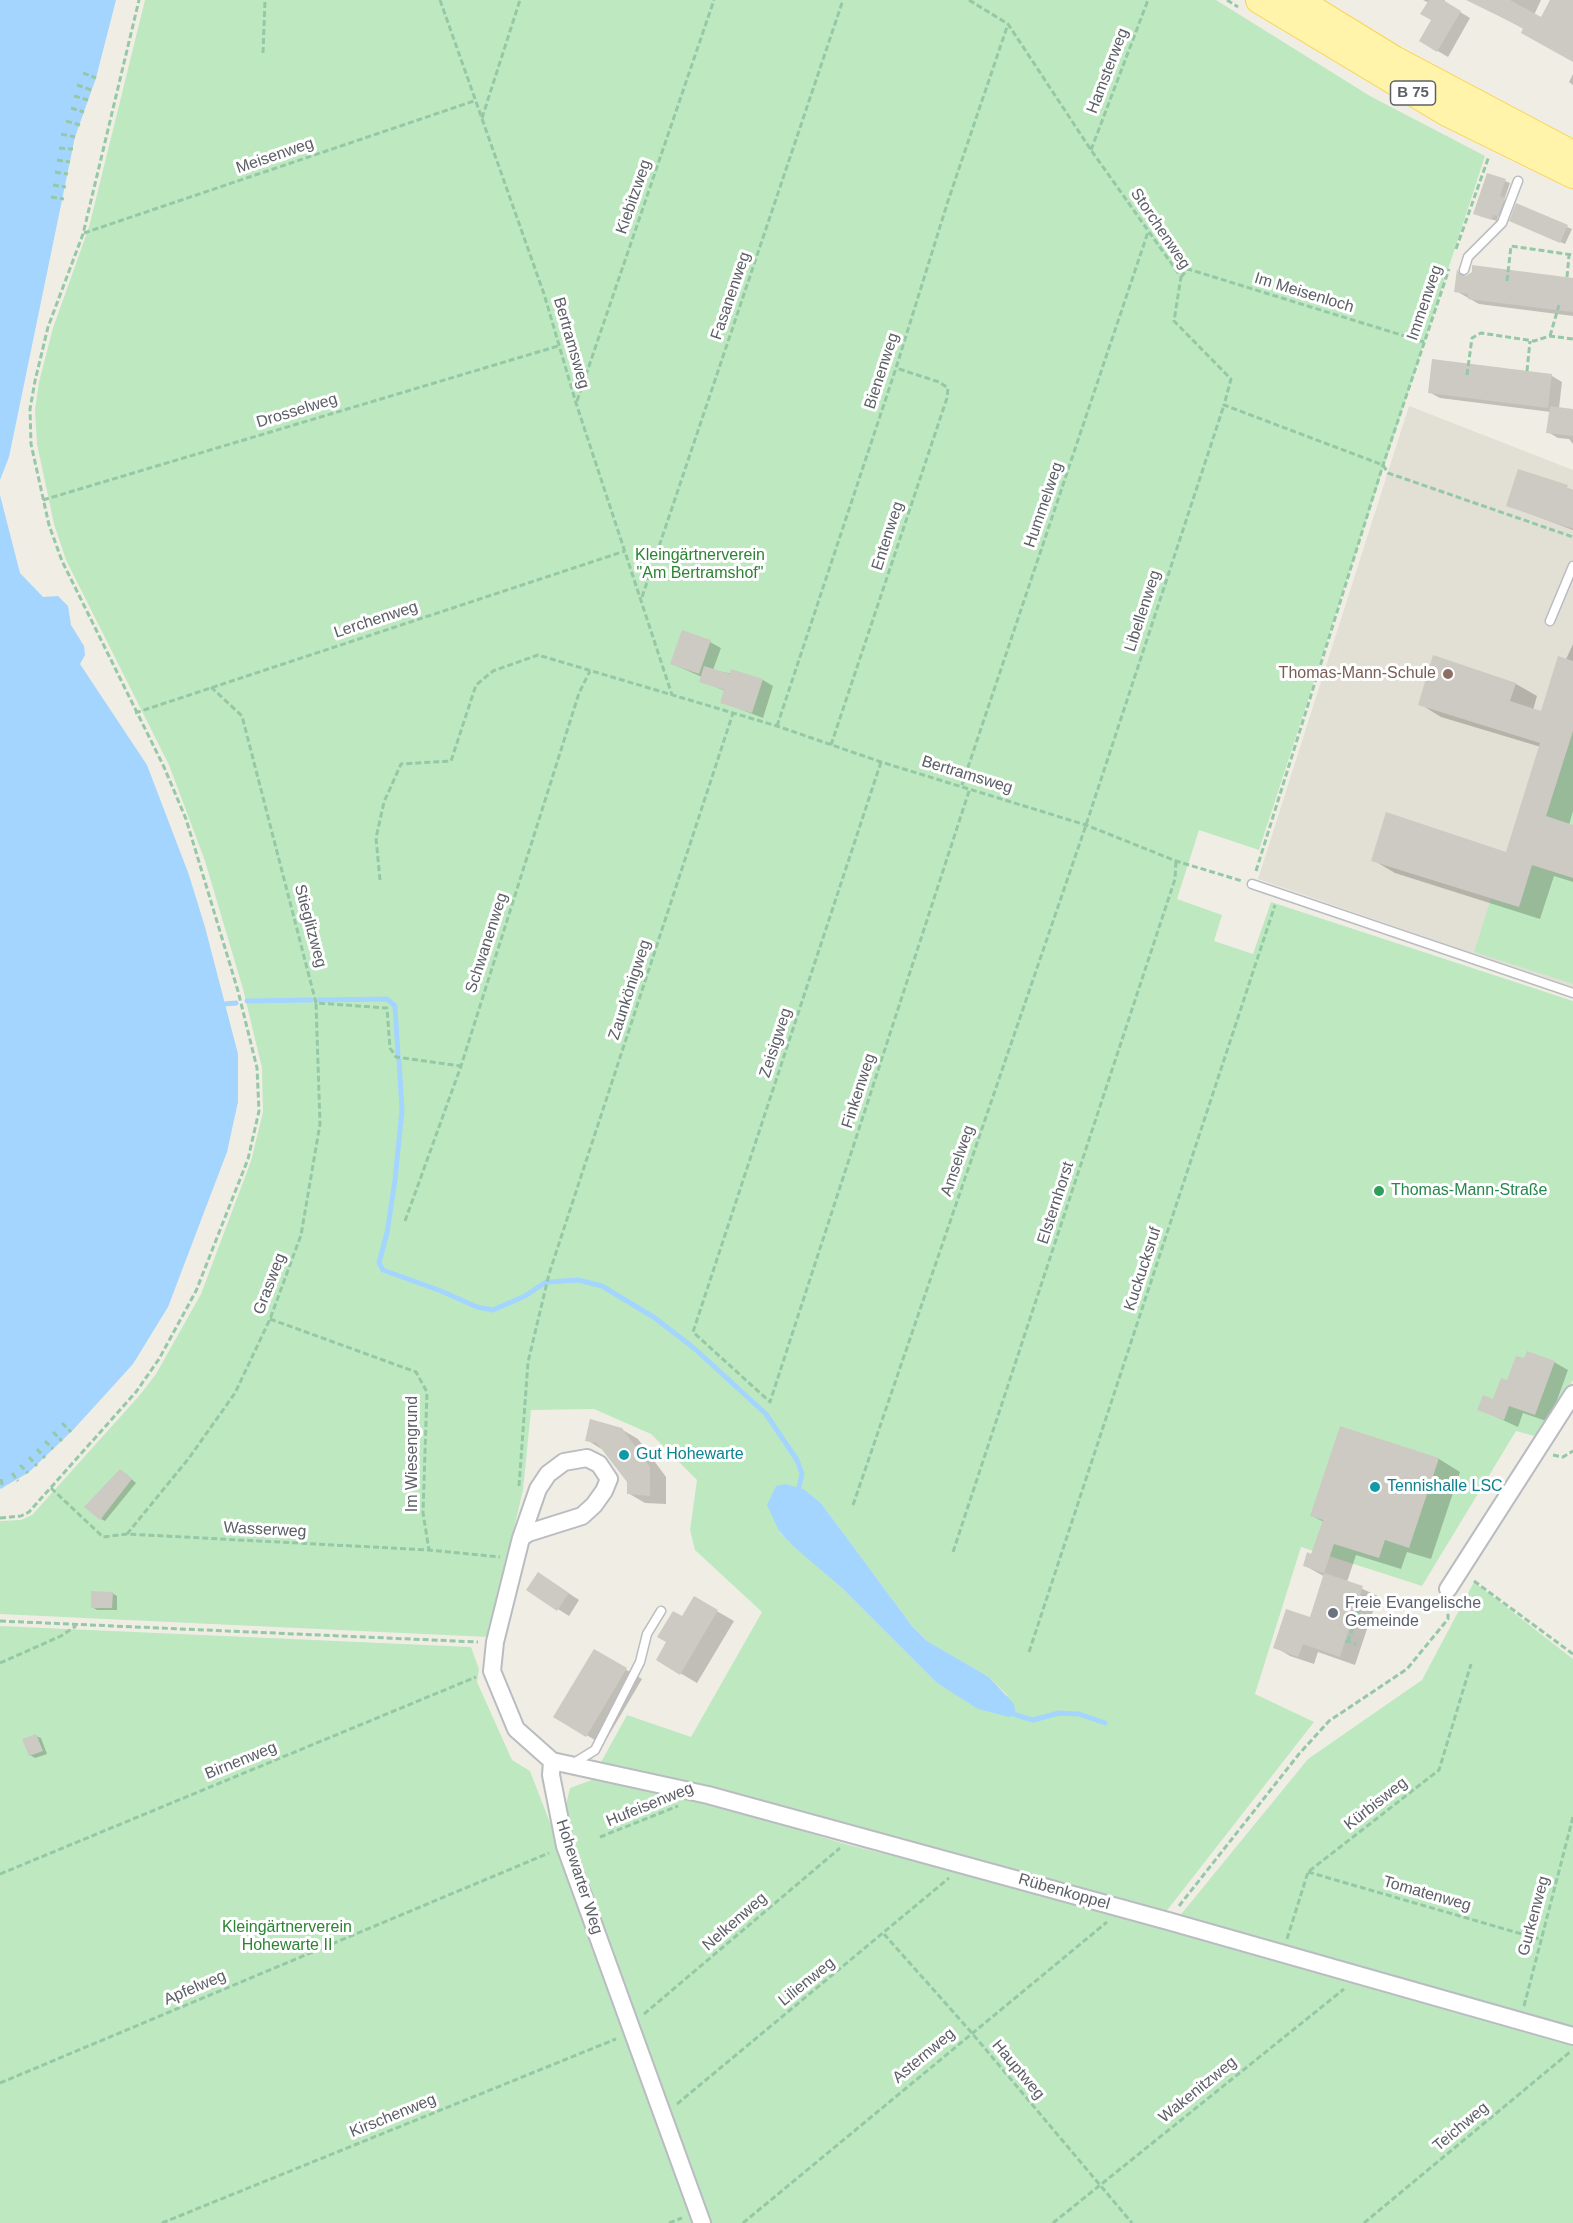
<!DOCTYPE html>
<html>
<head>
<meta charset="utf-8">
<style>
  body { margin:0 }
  canvas { display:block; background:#f0ede4 }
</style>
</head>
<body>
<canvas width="1573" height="2223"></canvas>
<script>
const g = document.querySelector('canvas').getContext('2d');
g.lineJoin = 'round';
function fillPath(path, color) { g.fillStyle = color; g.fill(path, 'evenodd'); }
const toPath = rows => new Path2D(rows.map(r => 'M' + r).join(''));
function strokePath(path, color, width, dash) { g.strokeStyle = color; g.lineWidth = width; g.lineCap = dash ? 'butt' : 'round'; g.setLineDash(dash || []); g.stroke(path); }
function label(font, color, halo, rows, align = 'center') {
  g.font = font + ' Helvetica,sans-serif'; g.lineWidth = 6; g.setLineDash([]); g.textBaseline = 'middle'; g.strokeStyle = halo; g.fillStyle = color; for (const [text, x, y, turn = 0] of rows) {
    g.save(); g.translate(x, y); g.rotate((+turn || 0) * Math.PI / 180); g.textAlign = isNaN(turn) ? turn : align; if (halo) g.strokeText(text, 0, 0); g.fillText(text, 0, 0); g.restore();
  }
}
fillPath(toPath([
  [1409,406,1573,470,1573,988,1258,879]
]), '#e2dfd4');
fillPath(toPath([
  [145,0,1216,0,1370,96,1485,156,1259,850,1199,830,1177,899,1222,915,1214,941,1253,954,1271,902,1573,1001,1573,1380,1538,1437,1516,1431,1422,1586,1301,1547,1255,1694,1314,1722,1165,1913,600,1764,627,1715,691,1737,762,1612,695,1550,690,1530,697,1480,651,1434,594,1409,531,1410,523,1490,488,1637,0,1614,0,1521,21,1520,32,1515,139,1396,156,1374,201,1294,251,1161,263,1112,262,1068,243,989,205,861,169,765,66,560,54,524,37,444,35,410,39,382,53,328,89,227],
  [805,1490,821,1503,912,1626,927,1641,989,1677,1008,1696,937,1683,843,1589,779,1532],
  [1573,731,1573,825,1546,816],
  [1532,865,1573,878,1573,984,1474,952,1491,899,1519,907],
  [1474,1582,1573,1659,1573,2029,1178,1918,1308,1759,1422,1680],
  [0,1626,471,1647,479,1669,477,1682,512,1760,530,1771,599,1950,697,2223,0,2223],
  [597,1778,697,1799,845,1844,957,1872,1573,2044,1573,2223,711,2223,563,1818,570,1788]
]), '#bee9c0');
fillPath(toPath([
  [0,0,116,0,96,78,75,137,9,457,0,480],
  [0,495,20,573,43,597,58,596,68,606,71,625,84,646,85,655,80,664,147,765,189,875,205,927,238,1054,238,1102,227,1152,168,1307,133,1364,73,1430,28,1473,0,1489],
  [786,1484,805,1490,821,1503,912,1626,927,1641,989,1677,1014,1704,1016,1715,1009,1717,978,1709,937,1683,843,1589,792,1545,779,1531,767,1505,776,1486]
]), '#a4d5ff');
fillPath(toPath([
  [1423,0,1445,0,1444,2,1470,18,1448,57,1421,41,1433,20,1429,3],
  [1479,0,1541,0,1534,15,1541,19,1552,0,1573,0,1573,61,1524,29,1477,4],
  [1573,74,1573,85,1569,82],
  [1505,181,1510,183,1504,200,1509,203,1503,218,1498,216,1497,221,1480,216],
  [1516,223,1567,227,1572,229,1565,244],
  [1458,272,1466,276,1573,279,1573,316,1479,304,1456,291],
  [1434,361,1552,376,1562,382,1559,408,1573,410,1573,444,1569,439,1558,438,1548,432,1551,412,1440,398,1429,392],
  [1519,471,1573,490,1573,530,1507,505],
  [710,642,721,648,713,670,763,680,773,686,763,718,722,702,725,691,701,681,702,677,672,664],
  [1573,644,1573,811,1569,825,1573,826,1573,882,1554,876,1540,919,1395,873,1373,860,1507,854,1541,747,1441,717,1420,704,1516,684,1537,696,1533,710,1542,712],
  [1554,1362,1568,1370,1549,1422,1523,1413,1518,1427,1479,1409,1494,1401,1508,1382],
  [1341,1428,1439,1459,1460,1472,1431,1559,1407,1552,1401,1569,1356,1555,1347,1582,1378,1596,1355,1665,1318,1652,1314,1664,1290,1656,1275,1647,1311,1618,1325,1577,1304,1565,1312,1556,1324,1522,1312,1516],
  [621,1429,638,1439,666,1477,666,1504,645,1503,628,1493,629,1482,603,1450,587,1440],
  [125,1473,136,1483,105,1521,101,1519],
  [549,1580,579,1600,569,1616,528,1590],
  [112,1593,117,1596,117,1610,97,1610,92,1607],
  [694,1598,734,1621,697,1683,658,1660],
  [594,1651,642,1679,603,1745,555,1716],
  [36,1736,41,1738,47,1754,35,1758,30,1755]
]), '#0003');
strokePath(toPath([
  [319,1000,387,999,395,1006,398,1056],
  [247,1001,311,1000],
  [225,1004,236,1003],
  [399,1060,402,1110,395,1180,387,1233,379,1263,383,1270,441,1291,477,1307,493,1310,525,1296,546,1282],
  [549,1282,578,1280,602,1286,655,1318,695,1349,766,1414,797,1460,802,1474,799,1487],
  [1016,1715,1033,1720,1059,1713,1079,1714,1105,1723]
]), '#a4d5ff', 5);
fillPath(toPath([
  [1429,0,1443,0,1461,11,1437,52,1419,41,1431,20,1420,14],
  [1466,0,1510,0,1541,17,1550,0,1573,0,1573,62,1521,33,1523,28],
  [1487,173,1506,179,1500,196,1505,198,1498,216,1493,215,1492,220,1473,214],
  [1516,203,1568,225,1560,243,1509,221],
  [1472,265,1573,278,1573,312,1468,299,1468,294,1454,292,1457,269,1460,275,1466,276,1472,272],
  [1432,359,1552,374,1548,408,1428,393],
  [1550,406,1573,409,1573,436,1546,433],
  [1518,469,1568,485,1567,488,1573,490,1573,529,1506,506],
  [682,630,711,640,699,674,670,664],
  [1433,655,1516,683,1510,701,1541,711,1558,656,1573,661,1573,731,1546,816,1573,825,1573,878,1532,865,1519,907,1371,861,1386,812,1506,852,1540,743,1418,705],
  [704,666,730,674,731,669,763,679,752,713,720,703,724,690,699,682],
  [1527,1351,1555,1361,1535,1415,1509,1406,1504,1420,1477,1410,1483,1395,1493,1399,1501,1378,1507,1380,1516,1356,1524,1358],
  [590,1419,622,1428,650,1467,650,1496,627,1494,627,1482,597,1443,585,1441],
  [1340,1426,1439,1458,1409,1548,1385,1540,1379,1558,1334,1544,1324,1573,1303,1566,1307,1552,1311,1554,1323,1520,1310,1516],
  [120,1469,132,1479,100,1520,84,1507],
  [538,1572,569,1593,557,1611,526,1590],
  [1324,1573,1363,1586,1340,1657,1303,1644,1298,1657,1273,1648,1286,1609,1310,1617],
  [91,1591,113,1592,112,1608,91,1608],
  [694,1596,718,1610,680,1675,656,1660,666,1642,657,1637,673,1611,682,1616],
  [594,1649,627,1668,586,1737,553,1717],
  [36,1734,43,1751,29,1756,22,1739]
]), '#cdcac3');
const lane = toPath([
  [1464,270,1468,257,1502,223,1518,181],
  [1550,621,1573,566],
  [1252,884,1573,993],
  [574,1763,595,1750,640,1662,647,1634,661,1611]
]);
const street = toPath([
  [521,1538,538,1489,548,1474,564,1462,587,1458,599,1464,609,1479,604,1491,594,1505,582,1516,528,1533,521,1538,495,1642,492,1671,516,1729,552,1761,708,1795,1168,1921,1573,2036],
  [1448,1589,1573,1394],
  [552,1761,551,1775,565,1846,702,2223]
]);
const primary = toPath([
  [1259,0,1447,113,1573,175],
  [1298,0,1394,59,1573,154]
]);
strokePath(lane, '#b9bcc1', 11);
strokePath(street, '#b9bcc1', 20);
strokePath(primary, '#fdd250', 28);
strokePath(toPath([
  [440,0,544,294,576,403,672,695],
  [969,0,1008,24,1091,150,1181,277,1174,321,1231,379,1224,405,1383,465],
  [1227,0,1238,7],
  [263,53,265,0],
  [83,73,96,78],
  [77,85,91,90],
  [74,96,88,100],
  [71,108,84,112],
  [482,118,520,0],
  [66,121,80,125],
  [61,134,75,137],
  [59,148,73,149],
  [1091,150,1148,0],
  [57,160,70,162],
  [55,172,68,174],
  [53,185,66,187],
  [51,197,64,199],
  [84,233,474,101],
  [1456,249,1489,156],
  [1181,277,1188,269,1424,342],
  [1567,277,1569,255],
  [1507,281,1511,246,1573,255],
  [1550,336,1559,305],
  [1527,371,1530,341],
  [1467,375,1472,338,1481,333,1534,341,1550,336,1573,339],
  [577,401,714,0],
  [1383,465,1388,473,1573,537],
  [43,500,558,346],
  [642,597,843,0],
  [211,687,242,716,316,1003,387,1008,390,1048,396,1057,461,1066],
  [135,713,625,551],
  [777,726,896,368,948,201,1008,24],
  [831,745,947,398,948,388,939,382,896,368],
  [881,762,693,1332,770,1402,970,788],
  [962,785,1148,232],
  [1256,871,1383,465,1449,269],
  [380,880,376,838,384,802,401,764,451,761,476,685,493,671,538,655,777,726,881,762,1086,825,1176,861,1242,881],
  [405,1221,461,1066,579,693,590,671],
  [270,1319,416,1372,427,1392,423,1513,429,1550],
  [62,1423,71,1432],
  [53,1432,62,1441],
  [45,1441,53,1449],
  [37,1449,45,1458],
  [1553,1455,1563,1457,1573,1451],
  [29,1457,37,1466],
  [20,1465,28,1473],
  [12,1473,18,1481],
  [1,1479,3,1488],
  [519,1486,528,1362,549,1274,733,713],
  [51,1488,103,1537,127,1534,429,1550,500,1557],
  [853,1505,1086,825,1224,405],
  [0,1518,21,1516,29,1512,136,1392,159,1359,196,1291,248,1159,259,1111,257,1068,238,991,186,819,164,767,62,561,49,525,31,444,30,409,35,381,48,327,83,234,139,0],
  [127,1534,189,1458,235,1393,270,1319,301,1235,320,1124,316,1003],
  [953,1552,1175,879,1176,861],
  [1474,1581,1573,1654],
  [0,1621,478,1642],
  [1345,1641,1356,1644],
  [1348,1642,1364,1595],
  [1029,1652,1275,905],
  [0,1663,61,1636,76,1626],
  [600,1837,678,1806],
  [1308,1872,1539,1939],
  [0,1874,476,1677],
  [1179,1906,1299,1754,1329,1721,1407,1669,1448,1619,1448,1606],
  [884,1934,971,2032,1132,2223],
  [1287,1939,1308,1872,1439,1770,1471,1664],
  [1524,2006,1573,1817],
  [644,2014,840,1848],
  [0,2083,549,1853],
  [677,2104,949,1878],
  [162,2223,616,2039],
  [669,2223,682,2218],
  [743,2223,1107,1922],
  [1053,2223,1344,1989],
  [1364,2223,1570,2052]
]), '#95c8a6', 3, [6, 3]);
strokePath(lane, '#fff', 8);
strokePath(street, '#fff', 16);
strokePath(primary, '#fff4a9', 26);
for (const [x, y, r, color] of [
  [1448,674,6,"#8d6e63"],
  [1379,1191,6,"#2e9e5b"],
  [624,1455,6,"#0f9aa8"],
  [1375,1487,6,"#0f9aa8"],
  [1333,1613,6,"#6b7280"]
]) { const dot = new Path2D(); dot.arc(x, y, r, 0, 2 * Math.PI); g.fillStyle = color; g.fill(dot); strokePath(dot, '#fff', 2); }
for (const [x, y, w] of [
  [1413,93,45]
]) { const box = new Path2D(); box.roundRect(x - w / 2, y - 12, w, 24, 4.5); g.fillStyle = '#fff'; g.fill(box); strokePath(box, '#5c6066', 1.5); }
label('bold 15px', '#5c6066', null, [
  ["B 75",1413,93]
]);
label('16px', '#5c6066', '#fff', [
  ["Hamsterweg",1108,71,-69],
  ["Meisenweg",275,156,-19],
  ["Kiebitzweg",634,197,-71],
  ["Storchenweg",1160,229,56],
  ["Im Meisenloch",1304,293,17],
  ["Fasanenweg",731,296,-71],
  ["Immenweg",1425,303,-71],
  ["Bertramsweg",571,343,74],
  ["Bienenweg",882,371,-72],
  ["Drosselweg",297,411,-17],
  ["Hummelweg",1044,505,-71],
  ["Entenweg",888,536,-72],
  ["Libellenweg",1143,611,-72],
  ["Lerchenweg",376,620,-18],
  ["Bertramsweg",967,775,17],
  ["Stieglitzweg",310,926,75],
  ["Schwanenweg",487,943,-72],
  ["Zaunkönigweg",630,990,-72],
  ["Zeisigweg",776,1043,-72],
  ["Finkenweg",859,1091,-72],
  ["Amselweg",958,1161,-71],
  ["Elsternhorst",1056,1203,-72],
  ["Kuckucksruf",1143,1269,-72],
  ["Grasweg",270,1284,-69],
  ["Im Wiesengrund",413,1454,-90],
  ["Wasserweg",265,1530,3],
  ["Birnenweg",241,1761,-22],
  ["Kürbisweg",1376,1804,-38],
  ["Hufeisenweg",650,1805,-22],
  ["Hohewarter Weg",579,1877,72],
  ["Rübenkoppel",1064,1892,16],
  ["Tomatenweg",1427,1894,16],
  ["Gurkenweg",1534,1916,-75],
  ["Nelkenweg",735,1922,-41],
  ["Lilienweg",807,1982,-39],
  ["Apfelweg",195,1988,-23],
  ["Asternweg",924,2056,-40],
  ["Hauptweg",1018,2070,50],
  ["Wakenitzweg",1198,2090,-39],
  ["Kirschenweg",393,2116,-22],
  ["Teichweg",1461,2127,-40]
]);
label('16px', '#2d8334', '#fff', [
  ["Kleingärtnerverein",700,556],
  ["\"Am Bertramshof\"",700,574],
  ["Kleingärtnerverein",287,1928],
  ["Hohewarte II",287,1946]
]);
label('16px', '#785e54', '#fff', [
  ["Thomas-Mann-Schule",1436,674]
], 'right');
label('16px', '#27864d', '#fff', [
  ["Thomas-Mann-Straße",1391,1191]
], 'left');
label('16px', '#0d838f', '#fff', [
  ["Gut Hohewarte",636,1455],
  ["Tennishalle LSC",1387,1487]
], 'left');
label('16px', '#5b616d', '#fff', [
  ["Freie Evangelische",1345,1604],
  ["Gemeinde",1345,1622]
], 'left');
</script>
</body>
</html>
